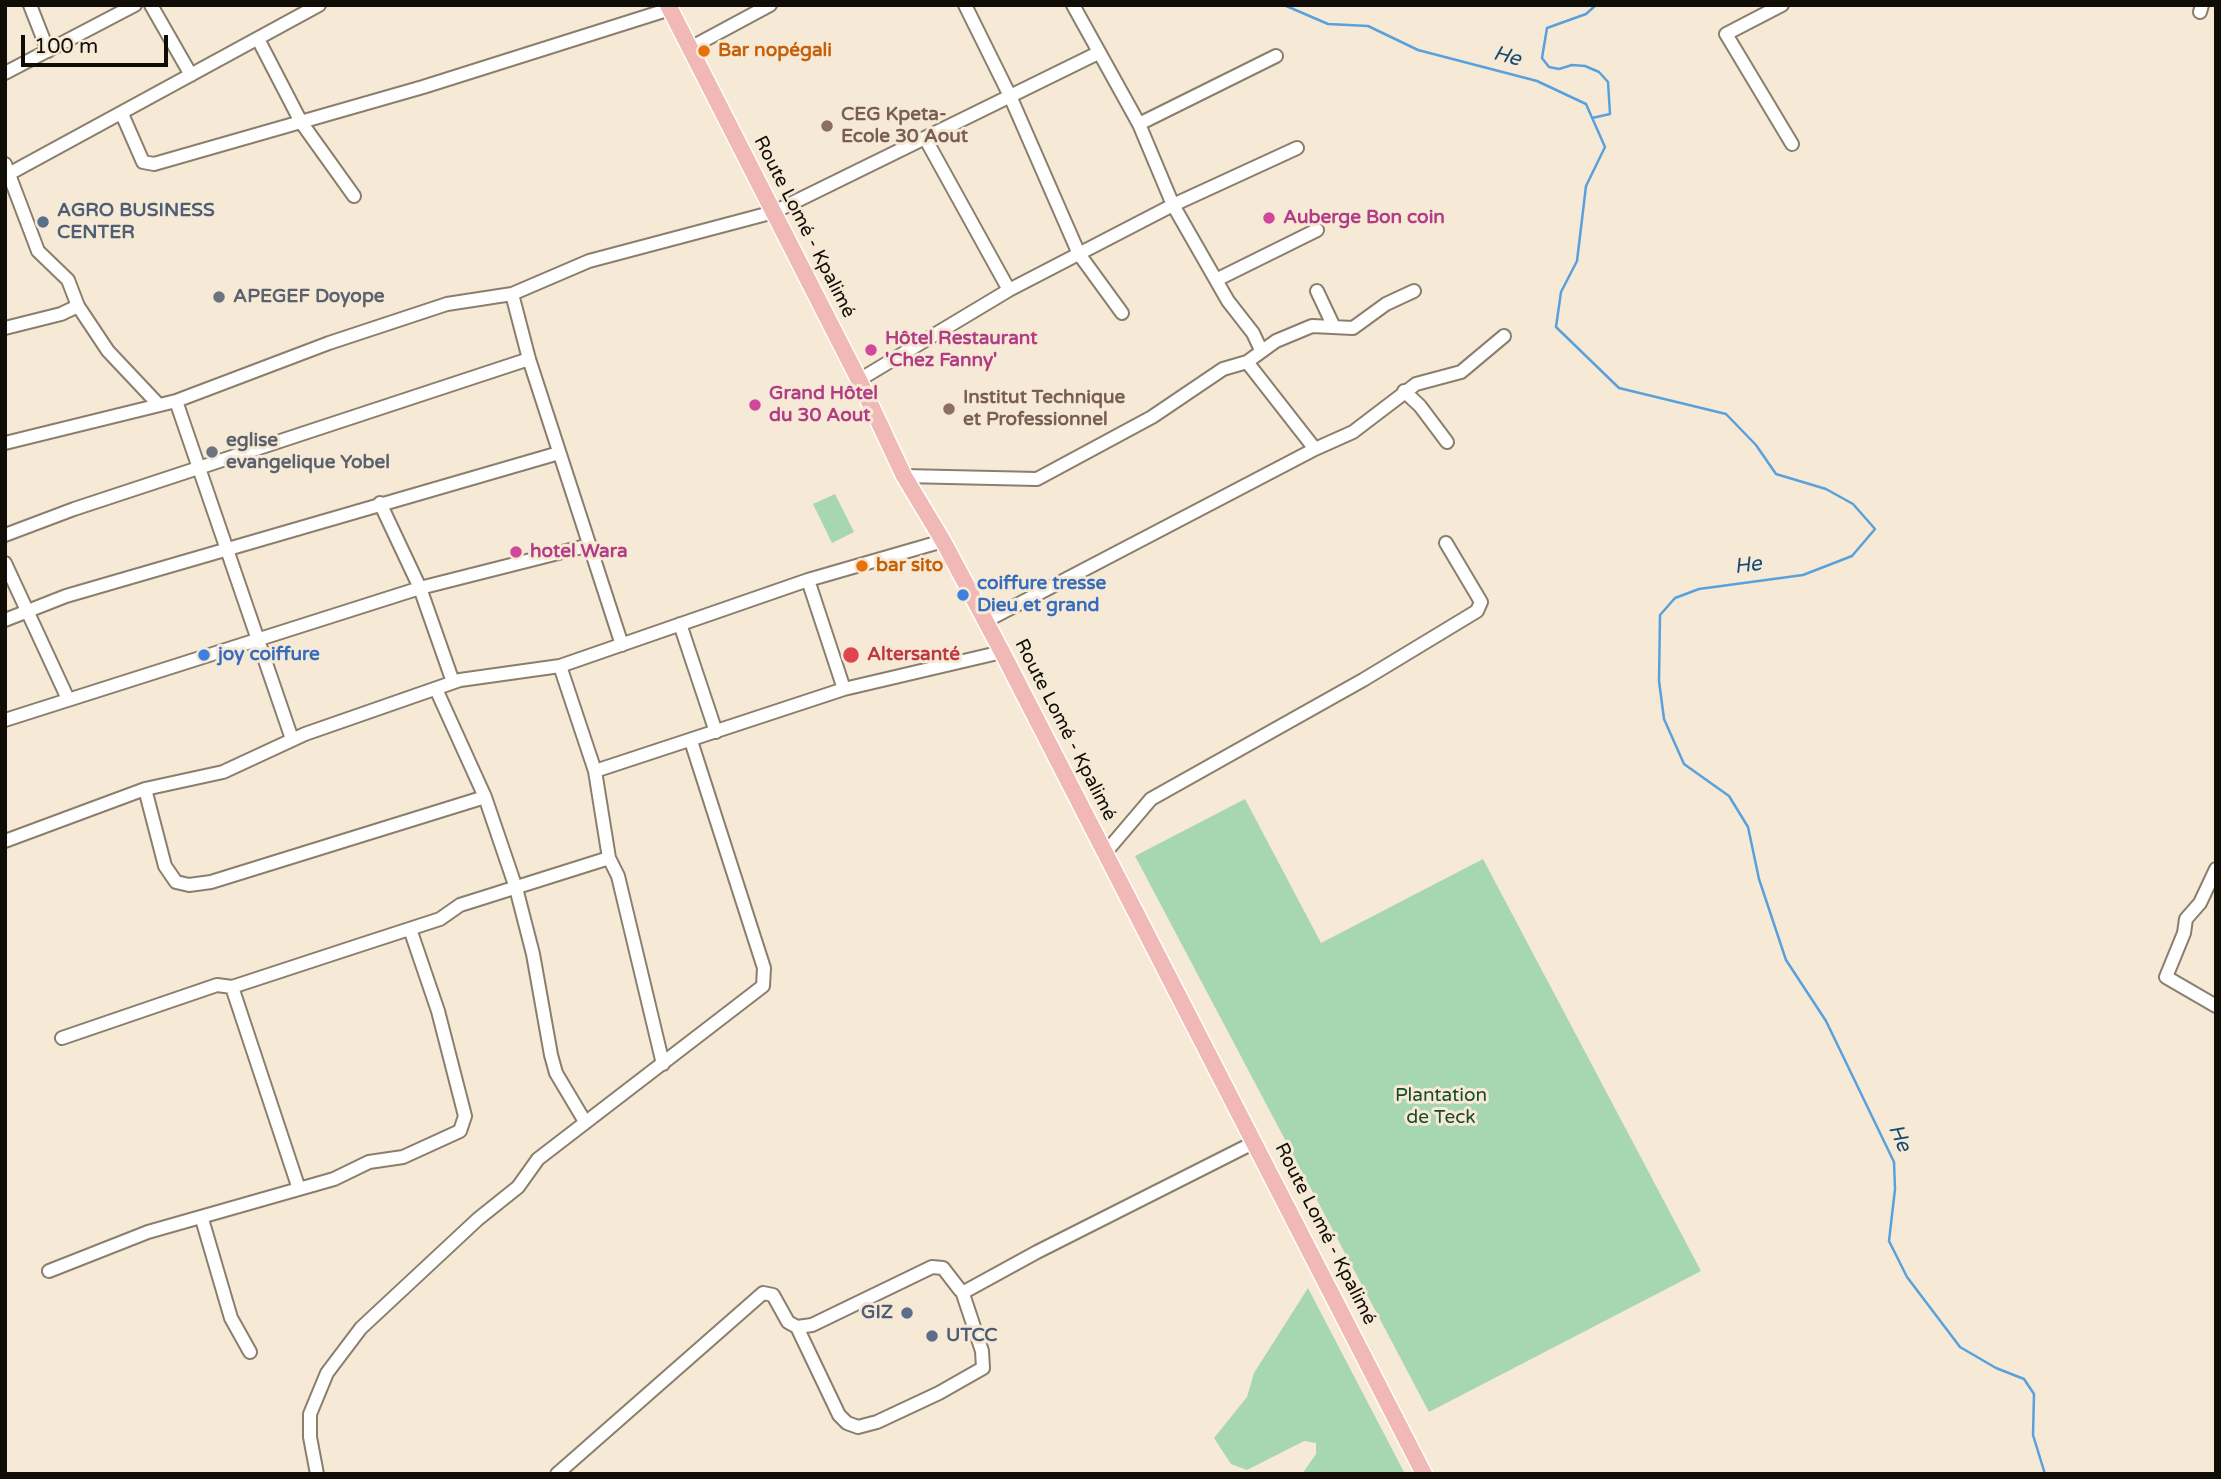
<!DOCTYPE html>
<html>
<head>
<meta charset="utf-8">
<style>
  body { margin:0 }
  #map { position:relative; width:2221px; height:1479px; overflow:hidden; background:#f6e9d6; font-family:"Varela Round",sans-serif }
  canvas { display:block }
  .frame { position:absolute; inset:0; border:7px solid #100c06; pointer-events:none }
  .scale { position:absolute; left:21px; top:35px; width:147px; height:32px; box-sizing:border-box; border:4px solid #100c06; border-top:0; padding-left:9px; font-size:21px; line-height:24px; white-space:nowrap; color:#100c06; -webkit-text-stroke:5px #f6e9d6; paint-order:stroke }
</style>
</head>
<body>
<div id="map">
<canvas width="2221" height="1479"></canvas>
<div class="frame"></div>
<div class="scale">100 m</div>
</div>
<script>
const g = document.querySelector('canvas').getContext('2d');
g.lineJoin = 'round';
function fillPath(path, color) { g.fillStyle = color; g.fill(path, 'evenodd'); }
const toPath = rows => new Path2D(rows.map(r => 'M' + r).join(''));
function strokePath(path, color, width, dash) { g.strokeStyle = color; g.lineWidth = width; g.lineCap = dash ? 'butt' : 'round'; g.setLineDash(dash || []); g.stroke(path); }
function label(font, color, halo, rows, align = 'center') {
  g.font = font + ' "Varela Round",sans-serif'; g.lineWidth = 6; g.setLineDash([]); g.textBaseline = 'middle'; g.strokeStyle = halo; g.fillStyle = color; for (const [text, x, y, turn = 0] of rows) {
    g.save(); g.translate(x, y); g.rotate((+turn || 0) * Math.PI / 180); g.textAlign = isNaN(turn) ? turn : align; if (halo) g.strokeText(text, 0, 0); g.fillText(text, 0, 0); g.restore();
  }
}
fillPath(toPath([
  [835,494,854,532,832,543,813,504],
  [1245,799,1321,943,1483,859,1701,1271,1429,1412,1135,856],
  [1308,1288,1405,1474,1302,1474,1316,1454,1316,1443,1304,1441,1247,1470,1231,1464,1214,1438,1247,1397,1254,1373]
]), '#a7d7b1');
strokePath(toPath([
  [1284,5,1328,24,1368,26,1418,50,1537,81,1586,104,1605,147,1586,186,1577,261,1561,292,1556,327,1619,388,1726,414,1756,445,1776,474,1826,489,1853,504,1875,529,1852,556,1803,575,1699,589,1675,598,1660,615,1659,681,1664,719,1684,764,1729,796,1748,827,1759,879,1786,960,1826,1021,1894,1162,1895,1189,1889,1241,1907,1277,1960,1347,1996,1368,2024,1379,2034,1394,2033,1435,2045,1474],
  [1592,118,1610,114,1608,82,1599,72,1585,66,1572,65,1559,69,1549,67,1542,58,1547,28,1586,14,1596,5]
]), '#59a1dc', 2.5);
const minor = toPath([
  [30,5,48,51],
  [151,5,191,75],
  [965,5,1010,96,1079,254,1122,313],
  [1782,5,1726,34,1792,144],
  [2200,12,2202,5],
  [258,39,301,122,354,196],
  [690,48,770,5],
  [5,73,135,5],
  [122,114,143,162,154,164,423,87,670,9],
  [1139,124,1276,56],
  [925,138,1009,290],
  [5,164,38,251,68,280,78,306,108,351,158,404],
  [5,176,319,5],
  [1218,279,1317,230],
  [1317,291,1334,327],
  [512,294,529,359,622,645],
  [5,328,61,314,78,306],
  [1261,350,1253,333,1228,301,1173,205,1297,148],
  [1247,362,1315,449,1353,432,1416,384,1461,372,1504,336],
  [859,380,1009,290,1173,205,1139,124,1073,5],
  [1404,391,1420,406,1447,442],
  [176,401,292,739],
  [5,443,176,401,329,343,447,304,512,294,589,261,774,212,1098,53],
  [904,476,1037,479,1152,417,1223,369,1247,362,1276,341,1312,326,1353,328,1386,304,1414,291],
  [380,503,420,588,453,682],
  [5,535,74,509,529,359],
  [5,563,68,699],
  [808,580,844,689],
  [5,620,66,596,559,453],
  [986,621,1315,449],
  [680,624,716,732],
  [560,666,595,771,609,858,618,876,663,1064],
  [5,720,420,588,590,545],
  [595,771,844,689,1002,652],
  [145,789,165,866,176,882,189,885,211,882,485,797,436,689],
  [485,797,516,888,533,954,551,1055,556,1073,584,1120],
  [5,841,145,789,223,772,305,734,460,680,560,666,808,580,943,541],
  [1105,853,1151,799,1363,680,1477,611,1481,602,1446,543],
  [2216,869,2200,903,2186,919,2184,933,2166,977,2216,1006],
  [232,987,299,1189],
  [62,1038,217,985,232,987,357,946,440,919,460,905,609,858],
  [202,1219,231,1318,250,1352],
  [49,1271,148,1232,334,1179,369,1162,403,1157,460,1131,465,1116,438,1011,410,929],
  [797,1327,839,1415,847,1423,858,1427,877,1422,939,1393,983,1368,982,1351,962,1291],
  [317,1474,310,1437,310,1414,327,1373,361,1328,478,1219,518,1187,538,1159,763,986,764,968,691,741],
  [557,1474,763,1293,773,1295,788,1322,797,1327,812,1325,932,1267,943,1268,960,1290,964,1292,1037,1252,1255,1142]
]);
const major = toPath([
  [668,5,859,380,904,476,943,541,1002,652,1424,1474]
]);
strokePath(minor, '#8a7e6d', 16);
strokePath(major, '#fff', 19);
strokePath(minor, '#fff', 12);
strokePath(major, '#f1b9b6', 16);
for (const [x, y, r, color] of [
  [704,51,7,"#e8710a"],
  [827,126,7,"#8d6e63"],
  [1269,218,7,"#d1479c"],
  [43,222,7,"#5c6f8a"],
  [219,297,7,"#6b7280"],
  [871,350,7,"#d1479c"],
  [755,405,7,"#d1479c"],
  [949,409,7,"#8d6e63"],
  [212,452,7,"#6b7280"],
  [516,552,7,"#d1479c"],
  [862,566,7,"#e8710a"],
  [963,595,7,"#3f7fe0"],
  [204,655,7,"#3f7fe0"],
  [851,655,9,"#e0444e"],
  [907,1313,7,"#5c6f8a"],
  [932,1336,7,"#5c6f8a"]
]) { const dot = new Path2D(); dot.arc(x, y, r, 0, 2 * Math.PI); g.fillStyle = color; g.fill(dot); strokePath(dot, '#f6e9d6', 2.5); }
label('bold 19px', '#c56008', '#f6e9d6', [
  ["Bar nopégali",718,51],
  ["bar sito",876,566]
], 'left');
label('bold 19px', '#785e54', '#f6e9d6', [
  ["CEG Kpeta-",841,115],
  ["Ecole 30 Aout",841,137],
  ["Institut Technique",963,398],
  ["et Professionnel",963,420]
], 'left');
label('bold 19px', '#4e5e75', '#f6e9d6', [
  ["AGRO BUSINESS",57,211],
  ["CENTER",57,233],
  ["GIZ",893,1313,"right"],
  ["UTCC",946,1336]
], 'left');
label('bold 19px', '#b23c85', '#f6e9d6', [
  ["Auberge Bon coin",1283,218],
  ["Hôtel Restaurant",885,339],
  ["'Chez Fanny'",885,361],
  ["Grand Hôtel",769,394],
  ["du 30 Aout",769,416],
  ["hotel Wara",530,552]
], 'left');
label('19px', '#100c06', '#f6e9d6', [
  ["Route Lomé - Kpalimé",804,227,63],
  ["Route Lomé - Kpalimé",1065,730,63],
  ["Route Lomé - Kpalimé",1325,1234,63]
]);
label('bold 19px', '#5b616d', '#f6e9d6', [
  ["APEGEF Doyope",233,297],
  ["eglise",226,441],
  ["evangelique Yobel",226,463]
], 'left');
label('bold 19px', '#366cbe', '#f6e9d6', [
  ["coiffure tresse",977,584],
  ["Dieu et grand",977,606],
  ["joy coiffure",218,655]
], 'left');
label('bold 19px', '#be3a42', '#f6e9d6', [
  ["Altersanté",867,655]
], 'left');
label('19px', '#144d28', '#f6e9d6', [
  ["Plantation",1441,1096],
  ["de Teck",1441,1118]
]);
label('italic 21px', '#154a72', '#f6e9d6', [
  ["He",1507,57,15],
  ["He",1748,566,-8],
  ["He",1899,1138,66]
]);
</script>
</body>
</html>
